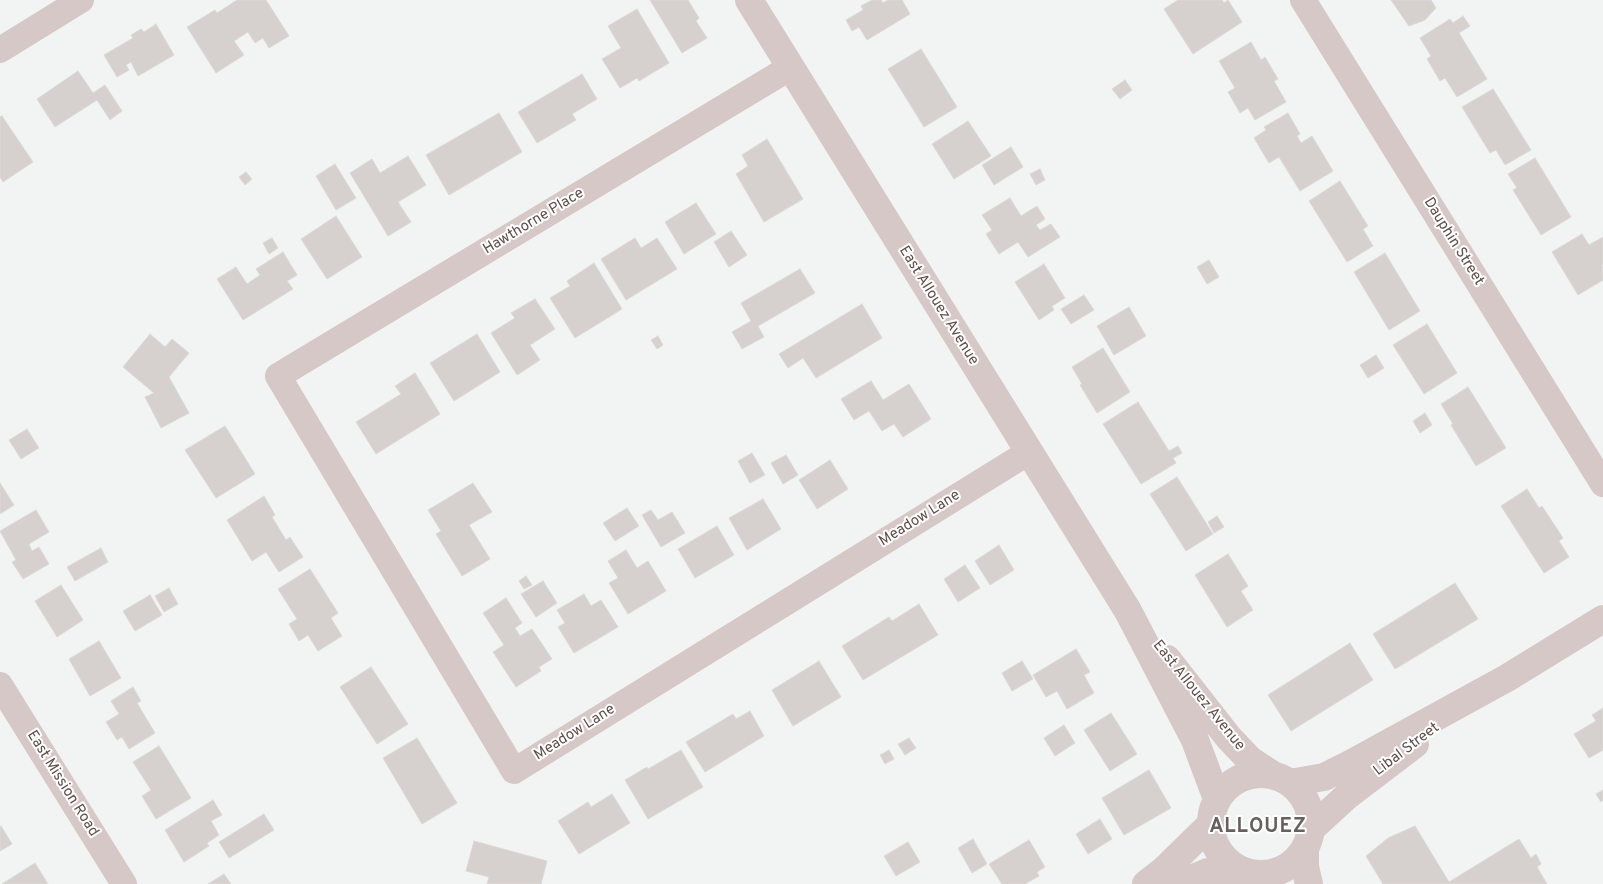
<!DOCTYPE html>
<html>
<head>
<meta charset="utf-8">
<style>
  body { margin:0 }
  canvas { display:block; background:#f2f4f3 }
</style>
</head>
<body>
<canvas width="1603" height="884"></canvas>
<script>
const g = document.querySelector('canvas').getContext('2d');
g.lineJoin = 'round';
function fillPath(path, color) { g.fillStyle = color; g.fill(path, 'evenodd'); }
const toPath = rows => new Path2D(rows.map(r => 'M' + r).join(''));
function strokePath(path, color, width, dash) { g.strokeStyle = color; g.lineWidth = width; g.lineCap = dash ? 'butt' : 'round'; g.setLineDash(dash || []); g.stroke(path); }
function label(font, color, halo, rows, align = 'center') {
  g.font = font + ' Overpass,sans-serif'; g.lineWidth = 4; g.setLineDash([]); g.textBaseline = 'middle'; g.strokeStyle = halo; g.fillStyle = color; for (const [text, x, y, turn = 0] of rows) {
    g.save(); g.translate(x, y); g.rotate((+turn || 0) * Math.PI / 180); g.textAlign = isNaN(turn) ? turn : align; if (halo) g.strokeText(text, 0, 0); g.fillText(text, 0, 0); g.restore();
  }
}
const building = toPath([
  [237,0,266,0,289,36,269,48,263,38,255,43,248,32,234,41,244,55,216,73,187,27,215,10,217,13,237,0],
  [650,0,688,0,699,18,696,21,707,38,682,53,650,0],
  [872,0,881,0,883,3,888,0,902,0,910,14,867,40,859,27,852,31,846,20,863,10,861,6,872,0],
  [1178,0,1222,0,1224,3,1228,0,1242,22,1193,54,1164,9,1178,0],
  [1391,0,1431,0,1436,8,1425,20,1409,26,1391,0],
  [637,9,669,63,639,81,637,78,620,88,602,59,621,48,608,26,637,9],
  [1463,16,1470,26,1459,33,1487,79,1457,97,1445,78,1440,81,1427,59,1431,56,1420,38,1450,19,1453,23,1463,16],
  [156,24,174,55,138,76,131,62,126,65,129,70,117,77,104,55,133,38,131,35,141,29,144,32,156,24],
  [1251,42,1261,60,1265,57,1278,79,1274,81,1286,102,1255,120,1248,108,1240,113,1228,92,1235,88,1219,61,1251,42],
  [921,49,957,107,924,127,888,69,921,49],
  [78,71,93,93,105,85,122,111,110,120,97,100,55,127,37,99,78,71],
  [582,74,597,99,572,114,576,120,537,143,518,112,582,74],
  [1125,80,1132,90,1120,99,1112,89,1125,80],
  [1493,89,1531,150,1505,165,1496,150,1490,153,1462,107,1493,89],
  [499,113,522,152,449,195,426,155,499,113],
  [1288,113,1300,134,1297,136,1301,143,1312,136,1333,171,1300,191,1279,157,1269,163,1254,138,1266,130,1264,127,1288,113],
  [2,116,33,162,3,182,0,177,0,117,2,116],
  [968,121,991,156,954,179,932,144,968,121],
  [767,139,803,199,764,222,736,174,748,166,742,155,767,139],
  [1011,147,1023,167,994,185,982,165,1011,147],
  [408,156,426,185,398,202,411,222,388,236,350,173,372,159,380,173,408,156],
  [1535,158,1571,217,1541,235,1513,190,1517,188,1508,174,1535,158],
  [335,164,356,198,336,210,316,176,335,164],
  [1040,169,1045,180,1036,185,1030,174,1040,169],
  [246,172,252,179,245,185,239,177,246,172],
  [1340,181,1368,226,1363,229,1373,246,1347,262,1309,201,1340,181],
  [1010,198,1021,216,1037,206,1045,219,1036,225,1040,230,1051,224,1060,237,1028,257,1018,242,999,254,986,234,992,230,982,215,1010,198],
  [696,203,716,234,684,254,665,222,696,203],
  [336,216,362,257,327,279,301,239,336,216],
  [731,231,747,255,729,267,714,242,731,231],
  [1582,234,1589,245,1603,237,1603,265,1602,265,1603,280,1578,295,1552,252,1582,234],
  [272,238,278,248,269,254,263,243,272,238],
  [635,238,641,248,657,238,677,269,626,300,601,259,635,238],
  [283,252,297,275,287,281,293,289,243,320,217,279,236,267,247,284,260,275,256,269,283,252],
  [1385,253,1420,311,1389,330,1354,272,1385,253],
  [1209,260,1219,277,1207,284,1197,267,1209,260],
  [594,263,622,309,575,338,550,298,570,286,567,281,594,263],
  [1044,264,1065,298,1052,306,1054,310,1039,320,1015,282,1044,264],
  [800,269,815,293,758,326,764,337,742,349,732,332,751,321,741,303,800,269],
  [1084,295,1094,310,1071,324,1061,309,1084,295],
  [535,299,555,329,530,345,540,360,517,375,491,333,515,318,511,313,535,299],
  [862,304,882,338,816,378,803,358,788,368,779,354,862,304],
  [1129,307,1146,336,1114,355,1097,326,1129,307],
  [1427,324,1457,373,1424,394,1393,345,1427,324],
  [150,334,165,347,172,339,189,353,169,377,189,413,161,428,145,397,154,393,123,367,150,334],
  [477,334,500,372,454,401,430,363,477,334],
  [658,336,663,345,657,349,651,340,658,336],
  [1103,348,1130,392,1097,413,1080,385,1082,384,1072,367,1103,348],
  [1376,355,1384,368,1368,378,1360,365,1376,355],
  [415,373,440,414,376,454,356,422,401,394,395,386,415,373],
  [871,381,883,400,909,384,931,419,903,437,894,424,882,431,869,411,854,420,841,399,871,381],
  [1468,387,1506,448,1476,466,1451,425,1453,424,1441,404,1468,387],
  [1138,402,1169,451,1178,446,1182,453,1173,458,1176,463,1141,484,1103,424,1138,402],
  [1425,413,1432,425,1420,433,1413,421,1425,413],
  [225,426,255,474,216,498,185,450,225,426],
  [27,429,39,448,21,459,9,440,27,429],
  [752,453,765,475,750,483,738,461,752,453],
  [786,455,798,475,783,484,771,463,786,455],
  [830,460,848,489,817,509,799,480,830,460],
  [1177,477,1213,534,1186,551,1150,494,1177,477],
  [0,483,14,505,0,514,0,483],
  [473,483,492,512,469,525,490,559,462,576,436,534,441,531,428,510,473,483],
  [1527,489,1539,508,1542,506,1563,538,1559,541,1569,557,1544,573,1501,506,1527,489],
  [264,496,275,515,272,517,286,540,290,537,303,557,279,572,266,552,252,561,227,520,264,496],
  [763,499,781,529,747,550,729,518,763,499],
  [627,508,639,526,615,541,603,523,627,508],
  [36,510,49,532,29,544,32,551,39,547,49,564,23,579,12,562,16,560,0,531,36,510],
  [651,510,658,520,672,512,685,533,661,547,642,515,651,510],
  [1217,516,1224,527,1214,533,1208,522,1217,516],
  [717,526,734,555,695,578,678,549,717,526],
  [999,545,1014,570,990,585,975,561,999,545],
  [101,548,108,562,75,581,67,567,101,548],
  [626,550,637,568,648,561,666,591,628,614,609,583,618,578,608,561,626,550],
  [1228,554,1248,586,1241,591,1253,610,1227,627,1195,575,1228,554],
  [965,565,980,588,958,602,944,579,965,565],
  [310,569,338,613,331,618,342,636,318,651,308,635,299,641,289,624,297,619,278,589,310,569],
  [526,576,532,585,524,589,519,581,526,576],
  [543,581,557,603,536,617,521,594,543,581],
  [1455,583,1478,619,1395,669,1373,634,1455,583],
  [61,585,83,620,57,637,35,601,61,585],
  [169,588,178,604,164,612,155,596,169,588],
  [584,594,591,606,601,600,618,627,574,653,558,627,565,623,557,610,584,594],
  [150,595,162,615,135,631,123,611,150,595],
  [506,598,522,623,515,628,520,636,532,629,552,659,539,667,541,671,516,687,493,652,504,645,483,613,506,598],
  [919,604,938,635,863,680,842,646,889,617,892,621,919,604],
  [99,641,121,678,90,696,69,659,99,641],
  [1350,643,1373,680,1291,731,1268,695,1350,643],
  [1076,649,1090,672,1084,675,1094,693,1067,709,1057,691,1046,697,1033,675,1076,649],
  [819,661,841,697,793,726,772,690,819,661],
  [1022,661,1033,679,1012,691,1002,673,1022,661],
  [371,667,408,724,377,744,340,687,371,667],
  [133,687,141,701,137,703,155,733,129,749,122,737,117,740,106,722,119,714,111,701,133,687],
  [1603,708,1603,750,1589,758,1574,734,1596,721,1592,715,1603,708],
  [750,711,764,736,705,772,686,742,733,714,736,719,750,711],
  [1111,713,1137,754,1110,771,1084,730,1111,713],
  [1064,725,1075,743,1055,756,1044,738,1064,725],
  [417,738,457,803,422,824,383,758,417,738],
  [909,738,916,748,905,755,898,744,909,738],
  [159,746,191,798,156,819,142,796,151,790,133,762,159,746],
  [681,750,703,787,648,819,625,780,647,767,648,769,681,750],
  [889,750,894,759,885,764,880,755,889,750],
  [1149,770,1171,808,1124,835,1102,798,1149,770],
  [1603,790,1603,800,1601,802,1596,794,1603,790],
  [612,794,630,823,579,854,558,821,588,802,591,807,612,794],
  [213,800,222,815,211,821,219,835,207,843,209,846,184,862,165,830,213,800],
  [264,814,274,830,229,858,219,842,264,814],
  [1100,819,1112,839,1088,854,1076,834,1100,819],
  [1,826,12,844,0,851,0,827,1,826],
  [1415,826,1449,882,1519,839,1531,858,1536,854,1541,864,1537,867,1547,884,1383,884,1366,856,1388,838,1415,826],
  [973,839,987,864,972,873,958,848,973,839],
  [1029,840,1045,867,1037,872,1039,876,1025,884,1002,884,989,864,1029,840],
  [474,841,547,861,541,884,487,884,489,877,466,871,474,841],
  [908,842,920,862,896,876,884,856,908,842],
  [35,863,48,884,2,884,35,863],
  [224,874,231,884,208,884,224,874]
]);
fillPath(building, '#d6d1ce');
strokePath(building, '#ddd9d6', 1);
strokePath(toPath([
  [1303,0,1603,484],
  [0,50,81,0],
  [791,67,278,376,514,771,1029,452],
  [0,685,124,884]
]), '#d6c8c6', 26);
strokePath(toPath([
  [749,0,1128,611,1195,740,1217,799],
  [1167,659,1229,738,1250,760,1273,775],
  '1211 824a50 50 0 1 1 100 0a50 50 0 1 1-100 0Z',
  [1290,783,1324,777,1352,763,1507,678,1603,619],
  [1312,828,1348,795,1415,744],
  [1305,850,1305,867,1309,884],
  [1146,884,1164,870,1211,824],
  [1179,884,1208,872,1244,871]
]), '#d6c8c6', 28);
label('15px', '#5f4d49', '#fff', [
  ["Hawthorne Place",534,222,-31],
  ["Dauphin Street",1453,242,58],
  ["East Allouez Avenue",938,306,58],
  ["Meadow Lane",920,519,-32],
  ["East Allouez Avenue",1198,696,51],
  ["Meadow Lane",575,733,-32],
  ["Libal Street",1407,750,-37],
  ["East Mission Road",62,784,58]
]);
g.letterSpacing = '1px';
label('bold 20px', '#66605e', '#fff', [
  ["ALLOUEZ",1258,828]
]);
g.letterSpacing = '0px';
</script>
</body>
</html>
